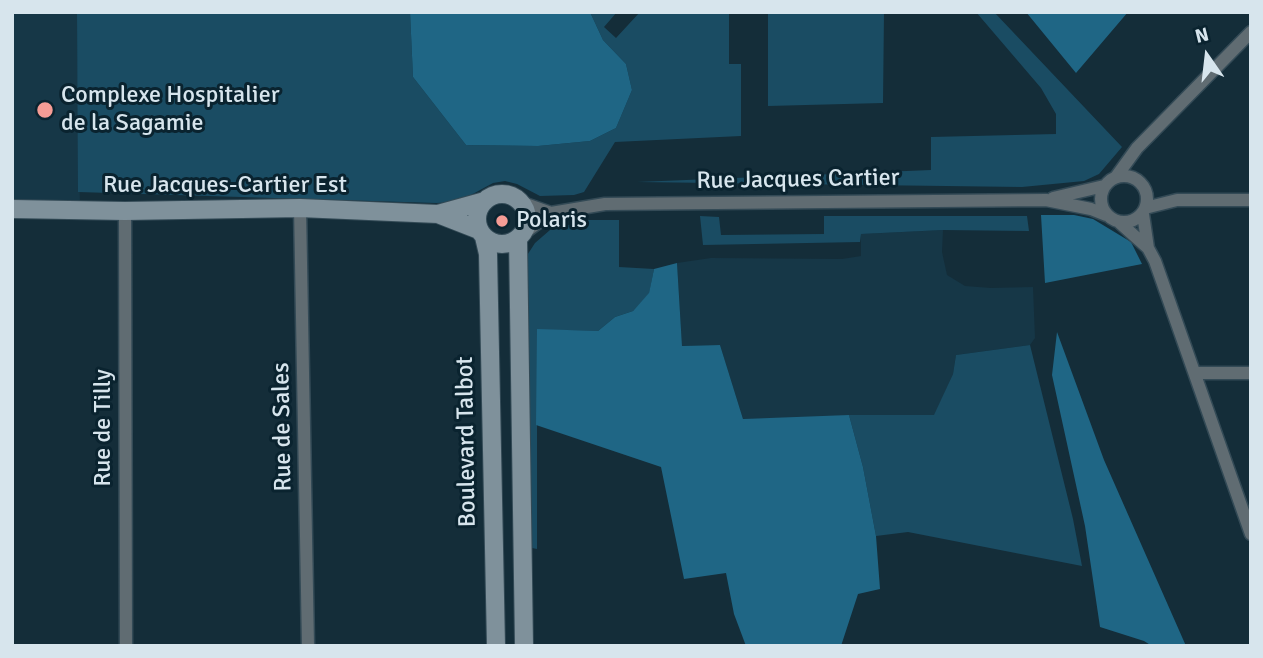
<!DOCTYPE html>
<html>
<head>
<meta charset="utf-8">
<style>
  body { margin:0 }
  #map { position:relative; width:1263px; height:658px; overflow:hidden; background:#142d39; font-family:Signika,sans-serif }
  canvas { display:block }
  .frame { position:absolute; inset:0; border:14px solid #d7e5ed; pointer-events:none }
  .north { position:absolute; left:1172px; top:21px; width:70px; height:70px; -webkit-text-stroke:5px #0a232f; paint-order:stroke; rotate:346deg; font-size:19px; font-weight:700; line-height:28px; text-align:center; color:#d7e5ed }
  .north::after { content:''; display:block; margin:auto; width:24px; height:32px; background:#d7e5ed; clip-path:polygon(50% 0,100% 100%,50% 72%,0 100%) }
</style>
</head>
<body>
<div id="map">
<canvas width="1263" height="658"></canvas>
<div class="frame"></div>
<div class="north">N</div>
</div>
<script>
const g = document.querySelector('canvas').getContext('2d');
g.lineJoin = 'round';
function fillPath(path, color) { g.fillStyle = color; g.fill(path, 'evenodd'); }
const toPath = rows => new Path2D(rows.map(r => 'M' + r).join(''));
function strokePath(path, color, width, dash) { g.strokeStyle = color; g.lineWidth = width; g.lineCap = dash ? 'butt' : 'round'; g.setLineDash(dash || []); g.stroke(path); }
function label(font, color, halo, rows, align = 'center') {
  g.font = font + ' Signika,sans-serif'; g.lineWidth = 6; g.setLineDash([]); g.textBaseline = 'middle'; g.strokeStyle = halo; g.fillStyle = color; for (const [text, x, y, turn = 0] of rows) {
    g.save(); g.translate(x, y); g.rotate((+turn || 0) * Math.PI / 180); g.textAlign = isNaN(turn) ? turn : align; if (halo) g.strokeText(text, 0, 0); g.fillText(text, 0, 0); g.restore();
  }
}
fillPath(toPath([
  [12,12,206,12,77,15,80,210,12,209],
  [943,230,942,252,947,275,965,286,991,288,1033,287,1035,338,1030,345,956,355,953,374,935,415,743,419,720,345,682,346,677,263,711,258,842,259,861,256,861,234]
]), '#163747');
fillPath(toPath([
  [206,12,410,12,413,77,466,145,538,146,590,141,616,128,632,90,626,64,603,40,590,12,617,12,604,27,616,38,640,12,729,12,729,64,741,64,741,136,615,142,584,192,574,195,540,196,517,184,505,181,493,183,458,202,436,203,78,192,77,14],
  [768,12,884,12,883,103,768,106],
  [976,12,994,12,1122,147,1099,174,1084,181,1022,187,637,182,931,170,931,137,1056,134,1056,114,1041,88],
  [700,216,719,217,721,235,824,234,824,216,1027,216,1029,231,943,230,861,234,860,242,703,245],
  [587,220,619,220,619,267,654,269,649,294,633,311,615,317,598,331,537,330,537,549,527,547,524,260,535,243,550,230],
  [1030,345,1073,519,1082,566,908,532,876,536,863,467,849,415,934,415,953,374,956,355]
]), '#1a4c63');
fillPath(toPath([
  [410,12,590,12,603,40,626,64,632,90,616,128,590,141,538,146,466,145,413,77],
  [1026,12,1128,12,1076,73],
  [1041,215,1074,215,1093,219,1131,242,1142,264,1045,283],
  [677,263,682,346,720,345,743,419,849,415,863,467,876,536,880,589,858,594,841,646,746,646,734,614,726,573,684,579,661,467,536,425,537,329,598,331,615,317,633,311,649,293,654,269],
  [1057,332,1104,460,1186,646,1152,646,1144,641,1100,627,1085,526,1052,375]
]), '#1f6685');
const minor = toPath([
  '1101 199a23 23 0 1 1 46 0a23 23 0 1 1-46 0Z',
  [1116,177,1137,148,1251,32],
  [1053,198,1104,186],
  [520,202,551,213],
  [300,208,308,646],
  [1145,208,1177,200,1251,200],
  [125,211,126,646],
  [1143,214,1148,248],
  [1120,223,1148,248,1155,261,1251,534],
  [523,234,551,213,605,204,1046,200,1091,209,1106,215],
  [1195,373,1251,373]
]);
const secondary = toPath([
  '477 219a25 25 0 1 1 50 0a25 25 0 1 1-50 0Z',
  [12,209,125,211,300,208,438,214,479,230],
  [438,214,485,201],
  [484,237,488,254,496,646],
  [518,239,524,646]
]);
strokePath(minor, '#334a56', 15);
strokePath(secondary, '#334a56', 20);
strokePath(minor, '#606c72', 12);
strokePath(secondary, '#7f919b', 18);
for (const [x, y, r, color] of [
  [45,110,9,"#f59c95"],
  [502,221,7,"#f59c95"]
]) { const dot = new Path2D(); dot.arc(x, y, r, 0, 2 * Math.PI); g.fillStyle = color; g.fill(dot); strokePath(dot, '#0a232f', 2.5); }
label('24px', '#d7e5ed', '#0a232f', [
  ["Complexe Hospitalier",61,96],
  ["de la Sagamie",61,124],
  ["Polaris",516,221]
], 'left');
label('24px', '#d7e5ed', '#0a232f', [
  ["Rue Jacques Cartier",798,180,-1],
  ["Rue Jacques-Cartier Est",225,186],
  ["Rue de Sales",283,427,-91],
  ["Rue de Tilly",104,428,-90],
  ["Boulevard Talbot",467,442,-91]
]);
</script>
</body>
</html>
